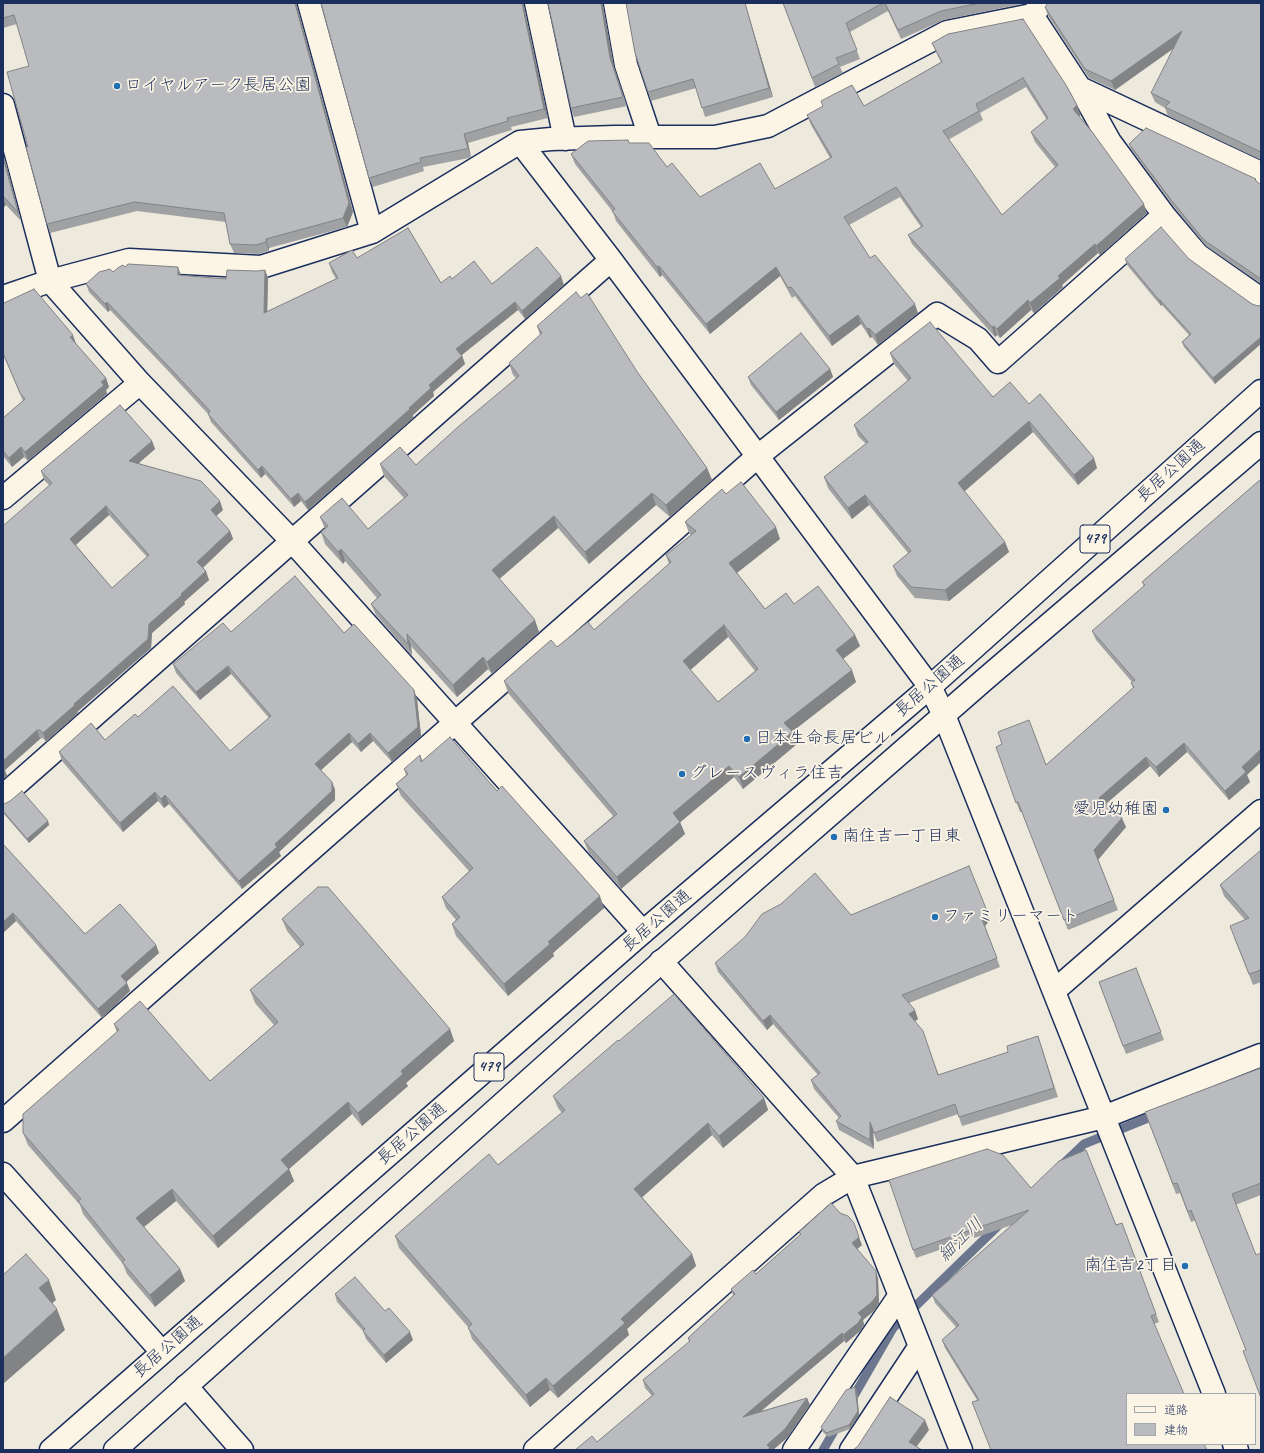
<!DOCTYPE html>
<html>
<head>
<meta charset="utf-8">
<style>
  body { margin:0 }
  #map { position:relative; width:1264px; height:1453px; overflow:hidden; background:#eee9dd; font-family:Caveat,"Klee One",sans-serif }
  canvas { display:block }
  .frame { position:absolute; inset:0; border:4px solid #1b2f5e; pointer-events:none }
  .legend { position:absolute; left:1126px; top:1393px; width:130px; height:52px; box-sizing:border-box; background:#fcf5e5; border:1px solid #a2a6af; margin:0; padding:5px 7px; list-style:none; font-size:12px; color:#1b2f5e }
  .legend li { display:flex; align-items:center; gap:8px; height:20px }
  .legend b { width:20px; border:1px solid #a2a6af }
</style>
</head>
<body>
<div id="map">
<canvas width="1264" height="1453"></canvas>
<div class="frame"></div>
<ul class="legend">
<li><b style="height:5px;background:#fcf5e5"></b>道路</li>
<li><b style="height:11px;background:#babbbe"></b>建物</li>
</ul>
</div>
<script>
const g = document.querySelector('canvas').getContext('2d');
g.lineJoin = 'round';
const toPath = rows => new Path2D(rows.map(r => 'M' + r).join(''));
function strokePath(path, color, width, dash) { g.strokeStyle = color; g.lineWidth = width; g.lineCap = dash ? 'butt' : 'round'; g.setLineDash(dash || []); g.stroke(path); }
function fillPath(path, color) { g.fillStyle = color; g.fill(path, 'evenodd'); }
function label(font, color, halo, rows, align = 'center') {
  g.font = font + ' Caveat,"Klee One",sans-serif'; g.lineWidth = 3.5; g.setLineDash([]); g.textBaseline = 'middle'; g.strokeStyle = halo; g.fillStyle = color; for (const [text, x, y, turn = 0] of rows) {
    g.save(); g.translate(x, y); g.rotate((+turn || 0) * Math.PI / 180); g.textAlign = isNaN(turn) ? turn : align; if (halo) g.strokeText(text, 0, 0); g.fillText(text, 0, 0); g.restore();
  }
}
strokePath(toPath([
  [1064,1163,1084,1144,1158,1114],
  [851,1401,893,1328,1001,1223],
  [823,1450,837,1426]
]), '#6c778f', 9);
const minor = toPath([
  [309,3,372,232],
  [536,3,565,139],
  [615,3,626,65,650,137],
  [1032,15,1080,88,1261,173],
  [1080,88,1110,142,1164,215,1198,255,1261,299],
  [3,105,50,281,140,383,292,541,643,932],
  [520,142,551,139,615,137,715,137,768,126,947,32,1032,15,1043,3],
  [3,297,50,281,129,260,261,267,372,232,520,142,611,260,930,687,944,715,1214,1394],
  [3,498,140,383],
  [3,796,611,260],
  [661,961,853,1177,961,1450],
  [1054,991,1261,811],
  [3,1121,758,456,937,314,978,339,998,362,1164,215],
  [3,1174,162,1352],
  [186,1386,242,1450],
  [1234,1444,1237,1450],
  [535,1450,823,1195,853,1177,1104,1117,1261,1055],
  [794,1450,900,1295],
  [851,1450,920,1346]
]);
const highway = toPath([
  [51,1450,643,932,930,687,1261,391],
  [115,1450,660,963,984,680,1261,443]
]);
strokePath(minor, '#1b2f5e', 25);
strokePath(highway, '#1b2f5e', 25);
strokePath(minor, '#fcf5e5', 22);
strokePath(highway, '#fcf5e5', 22);
fillPath(toPath([
  [3,3,297,3,297,6,353,212,347,227,269,248,269,251,259,254,234,253,230,244,226,222,137,211,50,233,47,224,28,147,29,66,17,24,3,28],
  [321,3,524,3,524,6,548,118,511,127,512,130,468,143,471,157,469,158,423,167,424,171,373,187,369,178],
  [548,3,603,3,603,5,614,67,627,106,574,117,571,108],
  [626,3,745,3,773,97,705,117,696,88,651,101,648,92],
  [783,3,1026,3,944,20,901,39,888,11,850,32,860,59,840,67,843,73,815,87],
  [1261,3,1261,160,1168,116,1165,108,1155,102,1151,93,1173,49,1115,90,1089,78,1048,16,1045,7],
  [1023,19,1081,115,1079,116,1147,213,1100,255,1098,253,1062,285,1063,287,1034,313,1031,310,1000,338,997,335,995,337,912,244,908,235,921,227,900,197,849,225,870,258,918,313,878,345,872,337,870,338,861,324,832,346,795,296,792,298,780,276,710,334,662,275,660,277,616,221,613,212,575,164,571,154,628,140,629,143,667,167,700,197,775,189,830,158,811,125,807,115,864,106,941,62,936,52,932,43],
  [1026,87,1047,120,1031,132,1035,142,1055,167,1002,215,948,140,983,120,980,113],
  [1129,144,1256,179,1257,182,1261,185,1261,284,1206,246,1174,207,1131,149],
  [3,156,6,163,21,221,6,205,3,208],
  [357,258,441,283,452,279,492,284,564,285,525,319,518,310,462,355,465,364,433,392,434,396,413,415,413,418,308,510,301,501,294,507,265,474,261,478,211,422,208,414,172,375,110,310,108,312,89,292,86,284,125,267,181,276,226,279,265,270,268,278,267,312,336,279,332,272,329,263],
  [1125,259,1189,259,1252,304,1258,306,1215,384,1184,347,1182,342,1189,335,1162,305,1161,306,1127,265],
  [3,300,4,303,76,344,106,378,109,387,106,390,107,394,28,461,24,457,12,467,3,456,3,418,23,401,3,354],
  [537,326,638,373,707,468,712,480,670,517,656,505,589,564,558,528,499,579,539,632,492,674,488,669,457,697,411,646,412,656,376,615,371,604,377,598,345,561,343,564,325,544,321,532,325,529,320,517,368,529,404,498,384,476,380,464,416,465,516,378,513,375,509,363,540,335],
  [890,353,993,397,1029,404,1097,468,1078,485,1033,432,964,492,1005,542,1009,552,949,601,915,598,897,576,893,566,908,553,869,505,852,519,828,488,824,477,866,444,858,436,854,425,908,381,894,364],
  [830,369,833,377,779,420,751,385,748,377],
  [152,441,155,449,139,463,223,510,216,516,230,531,233,539,203,568,209,580,184,602,185,604,152,633,151,648,77,712,78,713,46,742,43,738,40,739,5,770,7,776,3,779,49,485,44,480,41,471],
  [109,515,147,557,112,588,76,545],
  [1261,479,1247,775,1250,782,1229,800,1187,752,1159,777,1150,766,1106,804,1126,827,1098,859,1118,910,1068,930,1022,812,1020,812,996,747,1046,765,1133,688,1131,683,1132,682,1096,640,1092,631,1144,587,1142,582],
  [726,494,780,539,737,573,765,609,794,604,855,635,860,646,843,659,856,682,792,732,797,744,743,789,734,777,680,822,685,834,621,889,589,853,584,841,613,816,508,693,504,681,557,647,594,630,669,564,666,555,691,535,689,533,685,522],
  [728,637,755,671,718,702,690,670],
  [231,632,344,633,414,690,417,699,421,736,392,762,373,741,361,752,352,742,321,770,332,782,335,790,335,800,279,852,281,856,242,889,169,804,164,808,158,801,123,832,62,761,59,752,105,740,230,751,269,718,231,674,200,700,176,673,173,664],
  [420,755,423,761,497,791,604,908,553,953,554,956,508,996,456,936,452,924,456,920,446,908,442,897,469,871,401,796,396,784,406,775,404,769],
  [3,804,48,821,49,825,29,843,3,813],
  [3,844,85,934,156,945,159,953,126,982,130,991,102,1018,16,921,3,933],
  [1261,850,1261,982,1253,985,1234,937,1245,920,1224,896,1220,885],
  [851,915,990,920,985,926,1000,967,909,1003,918,1019,915,1021,939,1075,1041,1045,1058,1097,962,1126,958,1114,877,1142,873,1132,874,1149,839,1130,836,1121,839,1118,814,1089,811,1080,818,1075,773,1024,767,1030,718,972,715,963],
  [282,919,450,1029,454,1041,406,1083,408,1086,362,1126,352,1114,289,1169,294,1181,218,1248,176,1201,144,1227,180,1269,185,1281,155,1307,127,1274,123,1264,83,1214,80,1205,28,1145,23,1133,117,1033,114,1024,210,1081,274,1025,255,1003,250,990,300,947,287,931],
  [1136,968,1164,1040,1126,1054,1099,982],
  [619,1041,764,1098,768,1110,723,1148,712,1135,642,1197,692,1254,696,1266,627,1329,629,1335,558,1398,550,1390,530,1407,472,1339,468,1327,399,1248,395,1236,498,1165,562,1113,558,1108,553,1096],
  [1261,1068,1261,1195,1191,1222,1180,1193,1176,1194,1145,1112],
  [1031,1188,1116,1225,1122,1223,1159,1322,977,1400,945,1348,942,1340,956,1327,935,1303,932,1295,1012,1225,916,1258,913,1250],
  [799,1232,862,1245,857,1249,878,1278,879,1303,875,1310,863,1320,864,1325,860,1331,846,1343,844,1341,761,1411,807,1398,810,1405,788,1437,773,1450,575,1450,597,1442,652,1396,645,1388,643,1380,689,1342,688,1338,733,1296,731,1289,756,1274,800,1235],
  [335,1294,413,1340,386,1363,366,1339,363,1331,337,1302],
  [855,1387,857,1391,859,1415,850,1429,828,1437,822,1431,821,1427]
]), '#a0a1a3');
fillPath(toPath([
  [295,3,297,3,297,6,353,212,347,227,343,218],
  [522,3,524,3,524,6,548,118,544,109],
  [601,3,603,3,603,5,614,67,627,106,610,58],
  [745,3,773,97,769,88],
  [1182,31,1185,40,1115,90,1111,81],
  [1077,105,1081,115,1076,118,1073,109],
  [464,134,468,143,471,157,468,148],
  [3,156,6,163,21,221,18,212],
  [3,197,6,205,3,208],
  [1144,204,1147,213,1100,255,1096,246],
  [266,239,269,248,269,251,266,242],
  [1095,244,1098,253,1062,285,1063,287,1034,313,1030,303,1058,276],
  [659,266,662,275,660,277,657,267],
  [178,267,181,275,178,275],
  [776,267,780,276,710,334,706,324],
  [265,270,268,278,267,322,264,313],
  [561,276,564,285,525,319,522,311],
  [1028,300,1031,310,1000,338,997,329],
  [1159,300,1160,300,1162,305,1161,306],
  [107,302,110,310,108,312,105,304],
  [515,302,518,310,459,357,456,349],
  [915,304,918,313,878,345,875,335],
  [858,315,861,324,832,346,829,336],
  [994,326,997,335,995,337,992,327],
  [869,328,872,337,870,338,867,329],
  [73,335,76,344,73,347,70,337],
  [1261,337,1261,344,1215,384,1213,378],
  [462,356,465,364,433,392,434,396,413,415,413,418,308,510,305,502,409,408,429,385],
  [830,369,833,377,779,420,776,412],
  [106,378,109,387,106,390,107,394,28,461,25,452],
  [1029,421,1033,432,961,494,958,483],
  [152,441,155,449,132,469,129,461],
  [21,447,24,457,12,467,9,458],
  [1094,458,1097,468,1078,485,1074,475],
  [262,466,265,474,261,478,258,470],
  [707,468,712,480,670,517,666,505],
  [298,493,301,501,294,507,291,499],
  [652,493,656,505,589,564,585,552],
  [865,495,869,505,852,519,848,508],
  [220,501,223,510,214,518,211,510],
  [106,506,109,515,73,547,70,539],
  [554,516,558,528,496,582,492,570],
  [776,527,780,539,734,575,729,563],
  [230,531,233,539,200,570,197,562],
  [1005,542,1009,552,949,601,945,590],
  [341,549,345,561,343,564,338,552],
  [206,571,209,580,184,602,185,604,152,633,151,648,77,712,78,713,46,742,43,733,74,704,149,624],
  [535,620,539,632,492,674,487,662],
  [724,625,728,637,687,673,683,661],
  [407,634,411,646,412,656,408,644],
  [855,635,860,646,840,661,836,650],
  [483,657,488,669,457,697,453,685],
  [228,666,231,674,200,700,196,692],
  [852,670,856,682,789,734,784,723],
  [414,690,417,699,421,736,392,762,388,753],
  [37,730,40,739,5,770,7,776,3,779,3,761],
  [793,732,797,744,743,789,739,777],
  [349,733,352,742,319,772,315,764],
  [370,733,373,741,361,752,358,744],
  [1184,743,1187,752,1159,777,1156,767],
  [1261,749,1261,762,1247,775,1250,782,1229,800,1225,791,1242,767],
  [1146,757,1150,766,1102,807,1099,798],
  [729,766,734,777,677,825,673,813],
  [332,782,335,790,335,800,279,852,281,856,242,889,239,881,275,844],
  [155,792,158,801,123,832,120,823],
  [165,795,169,804,164,808,161,799],
  [1122,818,1126,827,1098,860,1094,850],
  [48,821,49,825,29,843,27,839],
  [680,822,685,834,621,889,617,877],
  [600,896,604,908,553,953,554,956,508,996,504,984,548,942],
  [987,911,990,920,985,926,981,917],
  [13,913,16,921,3,933,3,922],
  [156,945,159,953,124,984,121,976],
  [127,983,130,991,102,1018,98,1009],
  [915,1010,918,1019,912,1023,909,1014],
  [770,1015,773,1024,767,1030,763,1021],
  [450,1029,454,1041,406,1083,408,1086,362,1126,358,1113,401,1071],
  [764,1098,768,1110,723,1148,719,1136],
  [348,1102,352,1114,289,1169,294,1181,218,1248,213,1236,281,1160],
  [870,1122,873,1131,874,1149,870,1140],
  [708,1123,712,1135,638,1201,634,1189],
  [172,1189,176,1201,140,1230,136,1218],
  [859,1237,862,1245,855,1251,852,1243],
  [692,1254,696,1266,627,1329,629,1335,558,1398,553,1386,621,1319],
  [180,1269,185,1281,155,1307,150,1295],
  [876,1271,878,1278,879,1303,875,1310,863,1320,864,1325,860,1331,846,1343,843,1335],
  [49,1280,56,1300,46,1309,39,1288],
  [57,1309,65,1330,3,1384,3,1358],
  [410,1332,413,1340,386,1363,384,1355],
  [842,1333,844,1341,746,1424,743,1417],
  [546,1378,550,1390,530,1407,526,1395],
  [855,1387,857,1391,859,1415,850,1429,849,1425],
  [807,1398,810,1405,788,1437,773,1450,767,1450,767,1445],
  [925,1420,929,1430,914,1450,909,1442]
]), '#828385');
const building = toPath([
  [3,3,295,3,349,203,343,218,266,239,266,242,256,245,230,244,224,213,134,202,47,224,26,147,28,147,7,72,29,66,14,15,3,18,3,3],
  [321,3,522,3,544,109,507,118,508,121,464,134,468,148,466,149,420,158,421,162,369,178,321,3],
  [548,3,601,3,610,58,623,97,571,108,548,3],
  [626,3,745,3,769,88,702,108,693,79,648,92,635,53,626,3],
  [783,3,883,3,846,23,857,50,836,58,839,64,812,78,783,3],
  [885,3,980,3,941,11,898,30,885,3],
  [1048,3,1261,3,1261,152,1165,107,1170,102,1151,93,1182,31,1111,81,1085,69,1045,7,1048,3],
  [1023,19,1066,85,1077,105,1073,109,1093,133,1144,204,1096,246,1095,244,1058,276,1060,278,1030,303,1028,300,997,329,994,326,992,327,908,235,923,226,896,187,844,217,870,258,875,255,915,304,875,335,869,328,867,329,858,315,829,336,791,287,788,288,776,267,706,324,659,266,657,267,612,211,615,209,571,154,588,141,628,140,629,143,649,143,667,167,672,163,700,197,760,163,775,189,832,157,807,115,823,106,821,101,852,85,864,106,942,62,932,43,948,34,1023,19],
  [1023,78,1048,118,1031,132,1058,165,1002,215,943,131,979,111,976,104,1023,78],
  [1146,128,1256,179,1255,180,1261,185,1261,279,1204,240,1172,201,1129,144,1146,128],
  [3,157,18,212,3,196,3,157],
  [1161,227,1189,259,1252,304,1258,306,1261,305,1261,337,1213,378,1182,342,1191,334,1160,300,1159,300,1125,259,1161,227],
  [408,228,441,283,450,276,452,279,474,261,492,284,537,247,561,276,522,311,515,302,456,349,462,356,429,385,431,388,409,408,410,409,305,502,298,493,291,499,262,466,258,470,208,414,210,411,169,367,107,302,105,304,86,284,99,272,110,269,113,272,119,267,123,265,125,267,128,264,178,267,178,275,226,279,227,270,257,271,265,270,264,313,338,278,329,263,352,250,357,258,408,228],
  [34,289,73,335,70,337,106,378,101,382,104,385,25,452,21,447,9,458,3,451,3,418,25,399,20,393,3,353,3,300,4,303,34,289],
  [576,292,581,298,587,293,638,373,707,468,666,505,652,493,585,552,554,516,492,570,535,620,487,662,483,657,453,685,407,634,408,644,371,604,381,595,341,549,338,552,321,532,328,526,320,517,342,498,368,529,408,495,380,464,400,447,416,465,459,426,519,376,509,363,542,333,537,326,576,292],
  [930,322,993,397,1010,382,1029,404,1040,394,1094,458,1074,475,1029,421,958,483,1005,542,945,590,911,587,893,566,911,551,865,495,848,508,824,477,868,442,854,425,911,378,890,353,930,322],
  [801,333,830,369,776,412,748,377,801,333],
  [120,405,152,441,129,461,201,481,220,501,211,510,230,531,197,562,206,571,181,594,182,595,149,624,148,639,74,704,75,705,43,733,40,730,37,730,3,761,3,526,52,483,41,471,120,405],
  [106,506,149,555,112,588,70,539,106,506],
  [1261,479,1261,749,1242,767,1246,772,1225,791,1184,743,1156,767,1146,757,1099,798,1122,818,1094,850,1114,900,1064,920,1018,802,1016,803,996,747,1002,744,998,732,1029,720,1046,765,1134,687,1131,683,1135,680,1092,631,1145,585,1142,582,1261,479],
  [741,482,776,527,729,563,765,609,786,593,794,604,818,586,855,635,836,650,852,670,784,723,793,732,739,777,729,766,673,813,680,822,617,877,584,841,617,814,504,681,551,640,557,647,588,622,594,630,671,562,666,555,696,531,685,522,722,489,726,494,741,482],
  [724,625,758,669,718,702,683,661,724,625],
  [295,576,344,633,354,624,414,690,418,727,388,753,370,733,358,744,349,733,315,764,332,782,332,791,275,844,277,847,239,881,165,795,161,799,155,792,120,823,59,752,91,723,105,740,135,714,138,717,173,686,230,751,271,716,228,666,196,692,173,664,223,623,231,632,295,576],
  [450,737,497,791,502,786,600,896,548,942,550,944,504,984,452,924,460,917,442,897,473,868,396,784,408,774,404,769,420,755,421,762,450,737],
  [22,791,48,821,27,839,3,811,3,804,4,804,10,801,22,791],
  [3,844,85,934,120,904,156,945,121,976,127,983,98,1009,13,913,3,922,3,844],
  [1261,850,1261,970,1249,974,1230,926,1249,918,1220,885,1261,850],
  [969,866,987,911,981,917,997,958,902,995,915,1010,909,1014,923,1031,938,1075,1008,1052,1007,1046,1038,1036,1054,1088,959,1117,955,1104,874,1133,870,1122,870,1140,836,1121,841,1116,811,1080,820,1073,770,1015,763,1021,715,963,745,937,762,914,781,904,815,873,851,915,969,866],
  [318,887,328,887,450,1029,401,1071,403,1074,358,1113,348,1102,281,1160,289,1169,213,1236,172,1189,136,1218,180,1269,150,1295,122,1262,125,1260,78,1201,81,1199,23,1133,23,1114,119,1030,114,1024,140,1001,210,1081,278,1022,250,990,304,944,282,919,318,887],
  [1136,968,1161,1032,1123,1046,1099,982,1136,968],
  [674,994,764,1098,719,1136,708,1123,634,1189,692,1254,621,1319,625,1323,553,1386,546,1378,526,1395,468,1328,472,1324,395,1236,489,1154,498,1165,565,1110,553,1096,618,1040,619,1041,674,994],
  [1261,1068,1261,1183,1232,1194,1256,1255,1261,1253,1261,1398,1243,1351,1246,1350,1191,1210,1188,1212,1177,1183,1173,1184,1145,1112,1261,1068],
  [987,1149,1003,1155,1031,1188,1059,1161,1086,1150,1116,1225,1122,1223,1156,1314,1151,1316,1184,1394,1127,1394,1127,1444,1204,1444,1207,1450,991,1450,972,1402,979,1400,942,1340,959,1325,932,1295,1029,1210,913,1250,889,1180,987,1149],
  [831,1203,840,1213,848,1216,854,1223,859,1237,852,1243,876,1271,877,1295,872,1302,858,1313,862,1317,858,1323,843,1335,842,1333,743,1417,807,1398,785,1429,767,1445,770,1448,767,1450,575,1450,592,1436,597,1442,654,1394,643,1380,690,1341,688,1338,735,1294,731,1289,753,1270,756,1274,801,1234,799,1232,831,1203],
  [26,1254,49,1280,39,1288,57,1309,3,1358,3,1275,26,1254],
  [355,1277,385,1311,389,1308,410,1332,384,1355,363,1331,365,1329,335,1294,355,1277],
  [855,1387,858,1411,849,1425,826,1433,821,1427,846,1390,855,1387],
  [890,1397,925,1420,909,1442,922,1450,853,1450,858,1446,890,1397]
]);
fillPath(building, '#babbbe');
strokePath(building, '#828385', 1);
for (const [x, y, r, color] of [
  [117,86,4,"#1f6fb2"],
  [747,739,4,"#1f6fb2"],
  [682,774,4,"#1f6fb2"],
  [1166,810,4,"#1f6fb2"],
  [834,837,4,"#1f6fb2"],
  [935,917,4,"#1f6fb2"],
  [1185,1266,4,"#1f6fb2"]
]) { const dot = new Path2D(); dot.arc(x, y, r, 0, 2 * Math.PI); g.fillStyle = color; g.fill(dot); strokePath(dot, '#fcf5e5', 1.5); }
for (const [x, y, w] of [
  [1095,539,30],
  [489,1067,30]
]) { const box = new Path2D(); box.roundRect(x - w / 2, y - 14, w, 28, 3); g.fillStyle = '#fcf5e5'; g.fill(box); strokePath(box, '#1b2f5e', 1); }
label('bold 16px', '#1b2f5e', null, [
  ["479",1095,539],
  ["479",489,1067]
]);
label('17px', '#1b2f5e', '#fcf5e5', [
  ["ロイヤルアーク長居公園",125,86],
  ["日本生命長居ビル",755,739],
  ["グレースヴィラ住吉",690,774],
  ["愛児幼稚園",1158,810,"right"],
  ["南住吉一丁目東",842,837],
  ["ファミリーマート",943,917],
  ["南住吉2丁目",1177,1266,"right"]
], 'left');
label('17px', '#1b2f5e', '#fcf5e5', [
  ["長居公園通",1171,471,-42],
  ["長居公園通",930,686,-41],
  ["長居公園通",657,921,-41],
  ["長居公園通",412,1134,-41],
  ["長居公園通",168,1347,-41]
]);
label('italic 18px', '#445376', '#fcf5e5', [
  ["細江川",961,1240,-44]
]);
</script>
</body>
</html>
